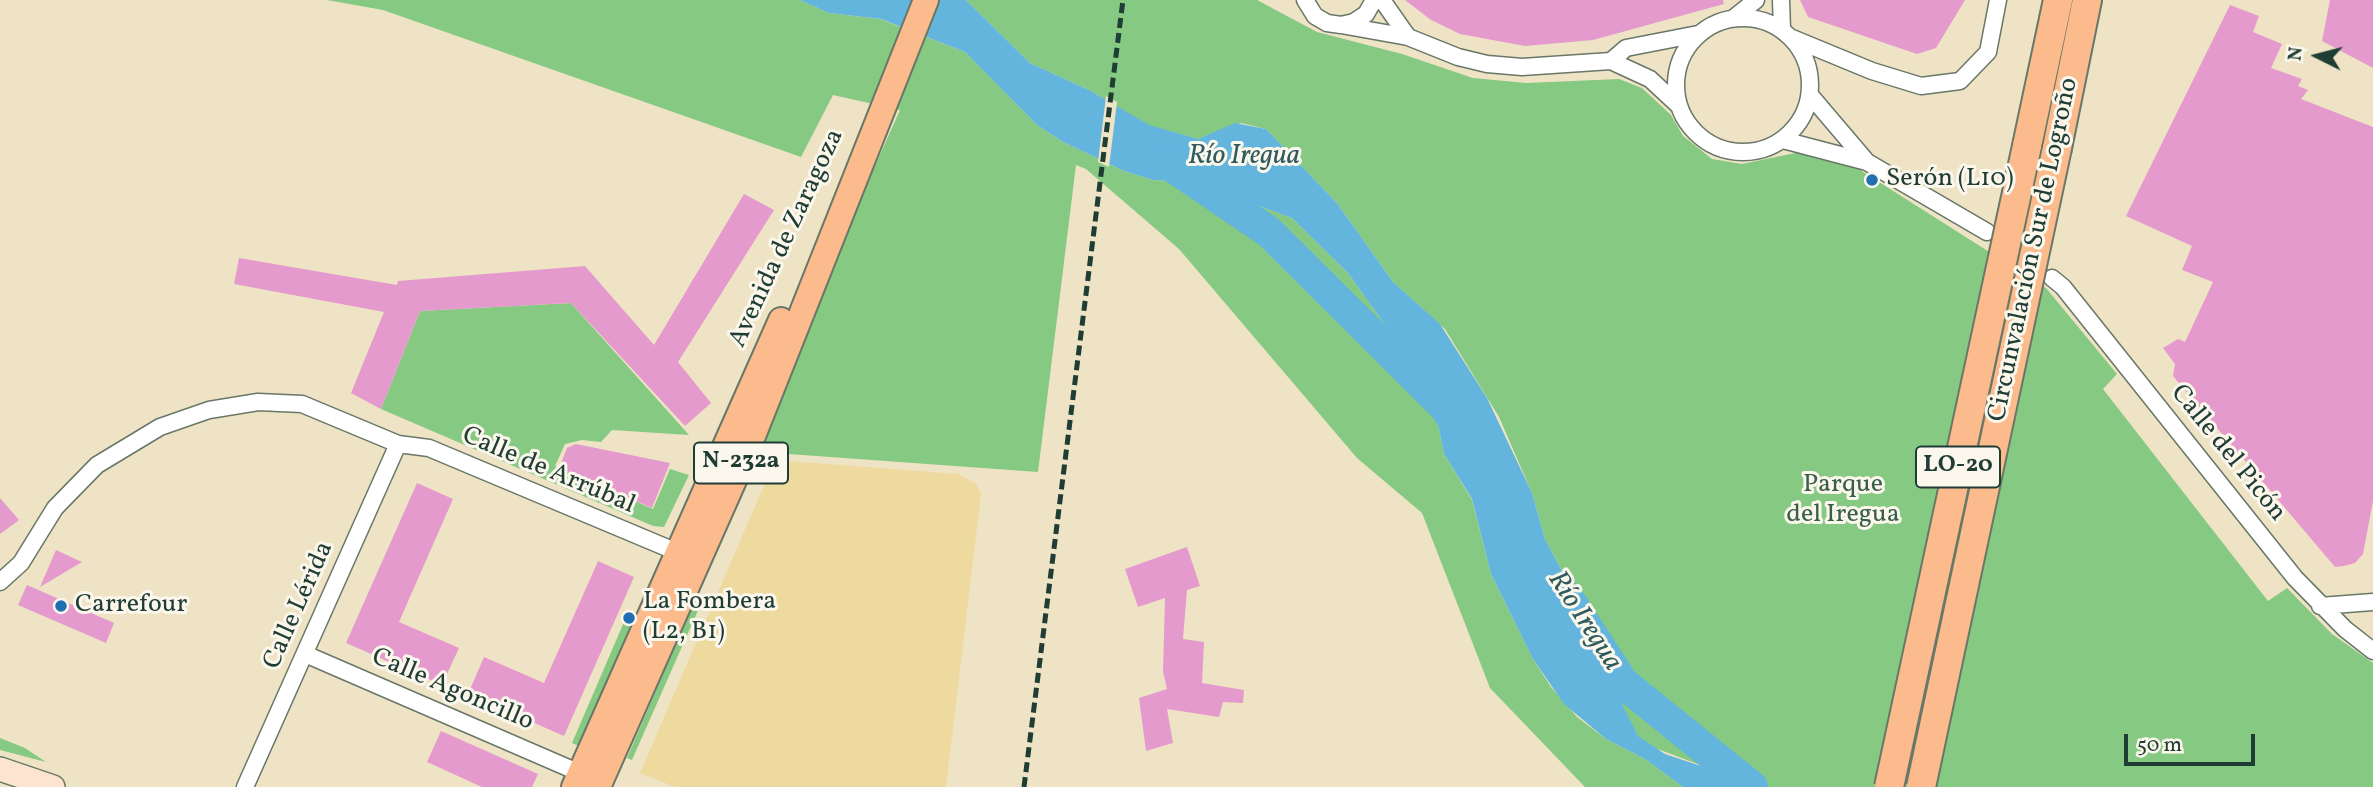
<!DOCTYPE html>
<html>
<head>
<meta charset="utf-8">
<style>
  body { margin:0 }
  #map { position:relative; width:2373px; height:787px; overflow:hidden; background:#efe3c5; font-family:Vollkorn,serif }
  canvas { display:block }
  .north { position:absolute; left:2282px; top:21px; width:70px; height:70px; -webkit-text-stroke:5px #fbf7ec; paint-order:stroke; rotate:276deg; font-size:19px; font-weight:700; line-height:28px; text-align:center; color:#1f3d34 }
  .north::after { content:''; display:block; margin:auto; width:24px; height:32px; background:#1f3d34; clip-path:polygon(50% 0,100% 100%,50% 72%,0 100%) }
  .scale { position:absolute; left:2124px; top:734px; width:131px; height:32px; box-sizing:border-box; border:4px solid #1f3d34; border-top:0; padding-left:9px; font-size:21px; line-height:24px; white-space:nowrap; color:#1f3d34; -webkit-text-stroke:5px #fbf7ec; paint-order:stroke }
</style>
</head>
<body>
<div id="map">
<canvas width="2373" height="787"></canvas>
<div class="north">N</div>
<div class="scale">50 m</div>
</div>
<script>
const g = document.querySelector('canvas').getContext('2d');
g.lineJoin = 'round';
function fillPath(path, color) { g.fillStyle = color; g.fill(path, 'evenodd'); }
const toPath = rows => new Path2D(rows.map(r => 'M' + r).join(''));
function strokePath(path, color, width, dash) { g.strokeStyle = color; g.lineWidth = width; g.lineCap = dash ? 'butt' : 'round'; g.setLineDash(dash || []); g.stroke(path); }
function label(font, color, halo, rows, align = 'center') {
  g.font = font + ' Vollkorn,serif'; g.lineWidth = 6; g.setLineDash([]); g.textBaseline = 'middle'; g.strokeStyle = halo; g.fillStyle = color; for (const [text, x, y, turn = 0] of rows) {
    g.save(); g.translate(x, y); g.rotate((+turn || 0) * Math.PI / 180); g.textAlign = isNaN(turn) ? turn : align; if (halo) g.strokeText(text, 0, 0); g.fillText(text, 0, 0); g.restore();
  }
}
fillPath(toPath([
  [327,0,800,0,829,13,880,19,965,52,1037,125,1063,142,1124,171,1153,180,1217,184,1248,202,1292,218,1348,273,1423,378,1434,405,1444,454,1472,500,1491,574,1533,659,1551,687,1577,717,1606,739,1645,759,1683,787,1585,787,1490,688,1422,513,1357,458,1179,249,1086,169,1076,165,1038,472,747,451,900,110,833,95,801,157,383,10],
  [966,0,1257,0,1317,32,1402,54,1473,78,1526,83,1619,79,1642,88,1671,115,1683,136,1712,159,1742,164,1805,151,1846,161,2046,288,2117,374,2103,389,2268,601,2287,588,2332,634,2373,663,2373,787,1745,787,1716,771,1647,745,1638,736,1624,710,1599,658,1579,603,1545,539,1532,493,1499,417,1445,329,1393,282,1337,203,1266,129,1241,123,1198,139,1149,126,1089,90,1030,63],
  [571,303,689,435,612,430,601,442,582,440,565,444,555,466,653,509,670,469,689,475,664,527,653,526,381,409,420,311],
  [696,597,703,599,632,760,627,758],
  [624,622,631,625,579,746,572,743],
  [0,738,25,748,46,762,0,750]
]), '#85c982');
fillPath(toPath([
  [775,460,958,474,976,484,981,494,946,787,675,787,640,773]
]), '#eeda9e');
fillPath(toPath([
  [800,0,966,0,1030,63,1089,90,1149,125,1198,139,1235,123,1266,129,1337,203,1393,282,1440,324,1487,398,1532,493,1545,539,1579,603,1599,658,1638,736,1665,754,1716,771,1745,787,1683,787,1645,759,1606,739,1564,704,1533,659,1491,574,1472,499,1444,454,1434,405,1423,378,1348,273,1292,218,1248,202,1217,184,1153,180,1124,171,1063,142,1037,125,965,52,881,19,829,13]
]), '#63b5de');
fillPath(toPath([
  [1106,96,1117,102,1109,167,1098,162]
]), '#efe3c5');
strokePath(toPath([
  [1163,160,1269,232,1446,408,1456,424],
  [1567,597,1623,683,1752,787]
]), '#63b5de', 32);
fillPath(toPath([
  [1405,0,1723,0,1724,4,1593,40,1525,46,1460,34,1431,20],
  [1800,0,1965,0,1936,48,1917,54,1808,17],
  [2330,0,2373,0,2373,68,2322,41],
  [2230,5,2259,16,2253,32,2282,44,2271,68,2302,79,2298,86,2308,90,2301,99,2373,127,2373,501,2363,554,2355,563,2344,566,2335,567,2173,376,2175,364,2163,348,2178,339,2185,342,2213,282,2182,270,2192,246,2126,216],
  [744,194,774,210,678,362,711,403,685,426,571,303,420,311,381,409,351,393,384,312,234,284,239,258,397,285,398,281,585,266,654,345],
  [576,444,670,463,652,508,559,468,567,448],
  [417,483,453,499,399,622,459,648,442,685,346,643],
  [0,498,19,520,0,534],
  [1187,547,1200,586,1187,590,1183,639,1204,642,1202,683,1244,690,1243,703,1223,702,1219,717,1167,709,1173,743,1146,751,1139,698,1167,689,1163,672,1165,598,1138,607,1125,569],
  [56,550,82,562,40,587],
  [598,561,634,577,564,736,468,694,484,657,544,683],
  [27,585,114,623,106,643,18,605],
  [441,731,538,774,532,787,482,787,427,762]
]), '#e59acd');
const minor = toPath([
  [1305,0,1315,16,1327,23,1341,25,1354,22,1366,14,1374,0],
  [1382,0,1408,37],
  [1781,0,1782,30],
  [1735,17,1756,0],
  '1676 85a67 67 0 1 1 134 0a67 67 0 1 1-134 0Z',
  [1341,25,1408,37,1458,57,1487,64,1522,67,1611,61,1650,79,1678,105],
  [1792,38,1872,71,1921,86,1960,81,1988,52,1998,0],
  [1611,61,1626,48,1698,34],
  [1810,95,1867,162],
  [1783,140,1867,162,1987,232],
  [2052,278,2063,287,2295,578,2345,629,2373,651],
  [0,582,21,563,55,508,97,465,160,427,209,410,258,402,302,404,398,444,429,448,677,552],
  [2320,606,2373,602],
  [305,654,580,773],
  [245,787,398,444]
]);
const secondary = toPath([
  [0,769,53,787]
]);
const primary = toPath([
  [574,787,781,320],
  [598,787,747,451,926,0]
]);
const motorway = toPath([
  [2027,146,2058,0],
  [2057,148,2087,0]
]);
strokePath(minor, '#687767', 19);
strokePath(secondary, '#687767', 26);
strokePath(primary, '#687767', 28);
strokePath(motorway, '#687767', 32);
strokePath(minor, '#fff', 16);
strokePath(secondary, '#fde4d1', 23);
strokePath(primary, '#fbbb8c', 24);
strokePath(motorway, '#fbbb8c', 28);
strokePath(toPath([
  [1024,787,1123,0]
]), '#1f3d34', 5, [10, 5]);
const motorwayBridge = toPath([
  [1889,787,2027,146],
  [1921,787,2057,148]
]);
strokePath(motorwayBridge, '#687767', 32, []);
strokePath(motorwayBridge, '#fbbb8c', 28);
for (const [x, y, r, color] of [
  [1872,180,7,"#1f6fb2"],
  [61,606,7,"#1f6fb2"],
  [629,618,7,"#1f6fb2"]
]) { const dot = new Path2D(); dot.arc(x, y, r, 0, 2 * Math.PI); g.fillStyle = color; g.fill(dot); strokePath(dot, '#fbf7ec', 2.5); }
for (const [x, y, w] of [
  [741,463,94],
  [1958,467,84]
]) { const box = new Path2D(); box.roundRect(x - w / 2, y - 20.5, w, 41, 5); g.fillStyle = '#fbf7ec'; g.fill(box); strokePath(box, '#1f3d34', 2); }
label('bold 24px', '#1f3d34', null, [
  ["N-232a",741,463],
  ["LO-20",1958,467]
]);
label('26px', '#1f3d34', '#fbf7ec', [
  ["Serón (L10)",1886,180],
  ["La Fombera",643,603],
  ["(L2, B1)",643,633],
  ["Carrefour",75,606]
], 'left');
label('26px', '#1f3d34', '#fbf7ec', [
  ["Avenida de Zaragoza",788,239,-65],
  ["Circunvalación Sur de Logroño",2035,250,-78],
  ["Calle del Picón",2227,454,51],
  ["Calle de Arrúbal",548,472,23],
  ["Calle Lérida",300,606,-66],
  ["Calle Agoncillo",452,691,23]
]);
label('26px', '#386048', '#fbf7ec', [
  ["Parque",1843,486],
  ["del Iregua",1843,516]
]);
label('italic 28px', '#305b5e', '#fbf7ec', [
  ["Río Iregua",1244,158],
  ["Río Iregua",1583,622,57]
]);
</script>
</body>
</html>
